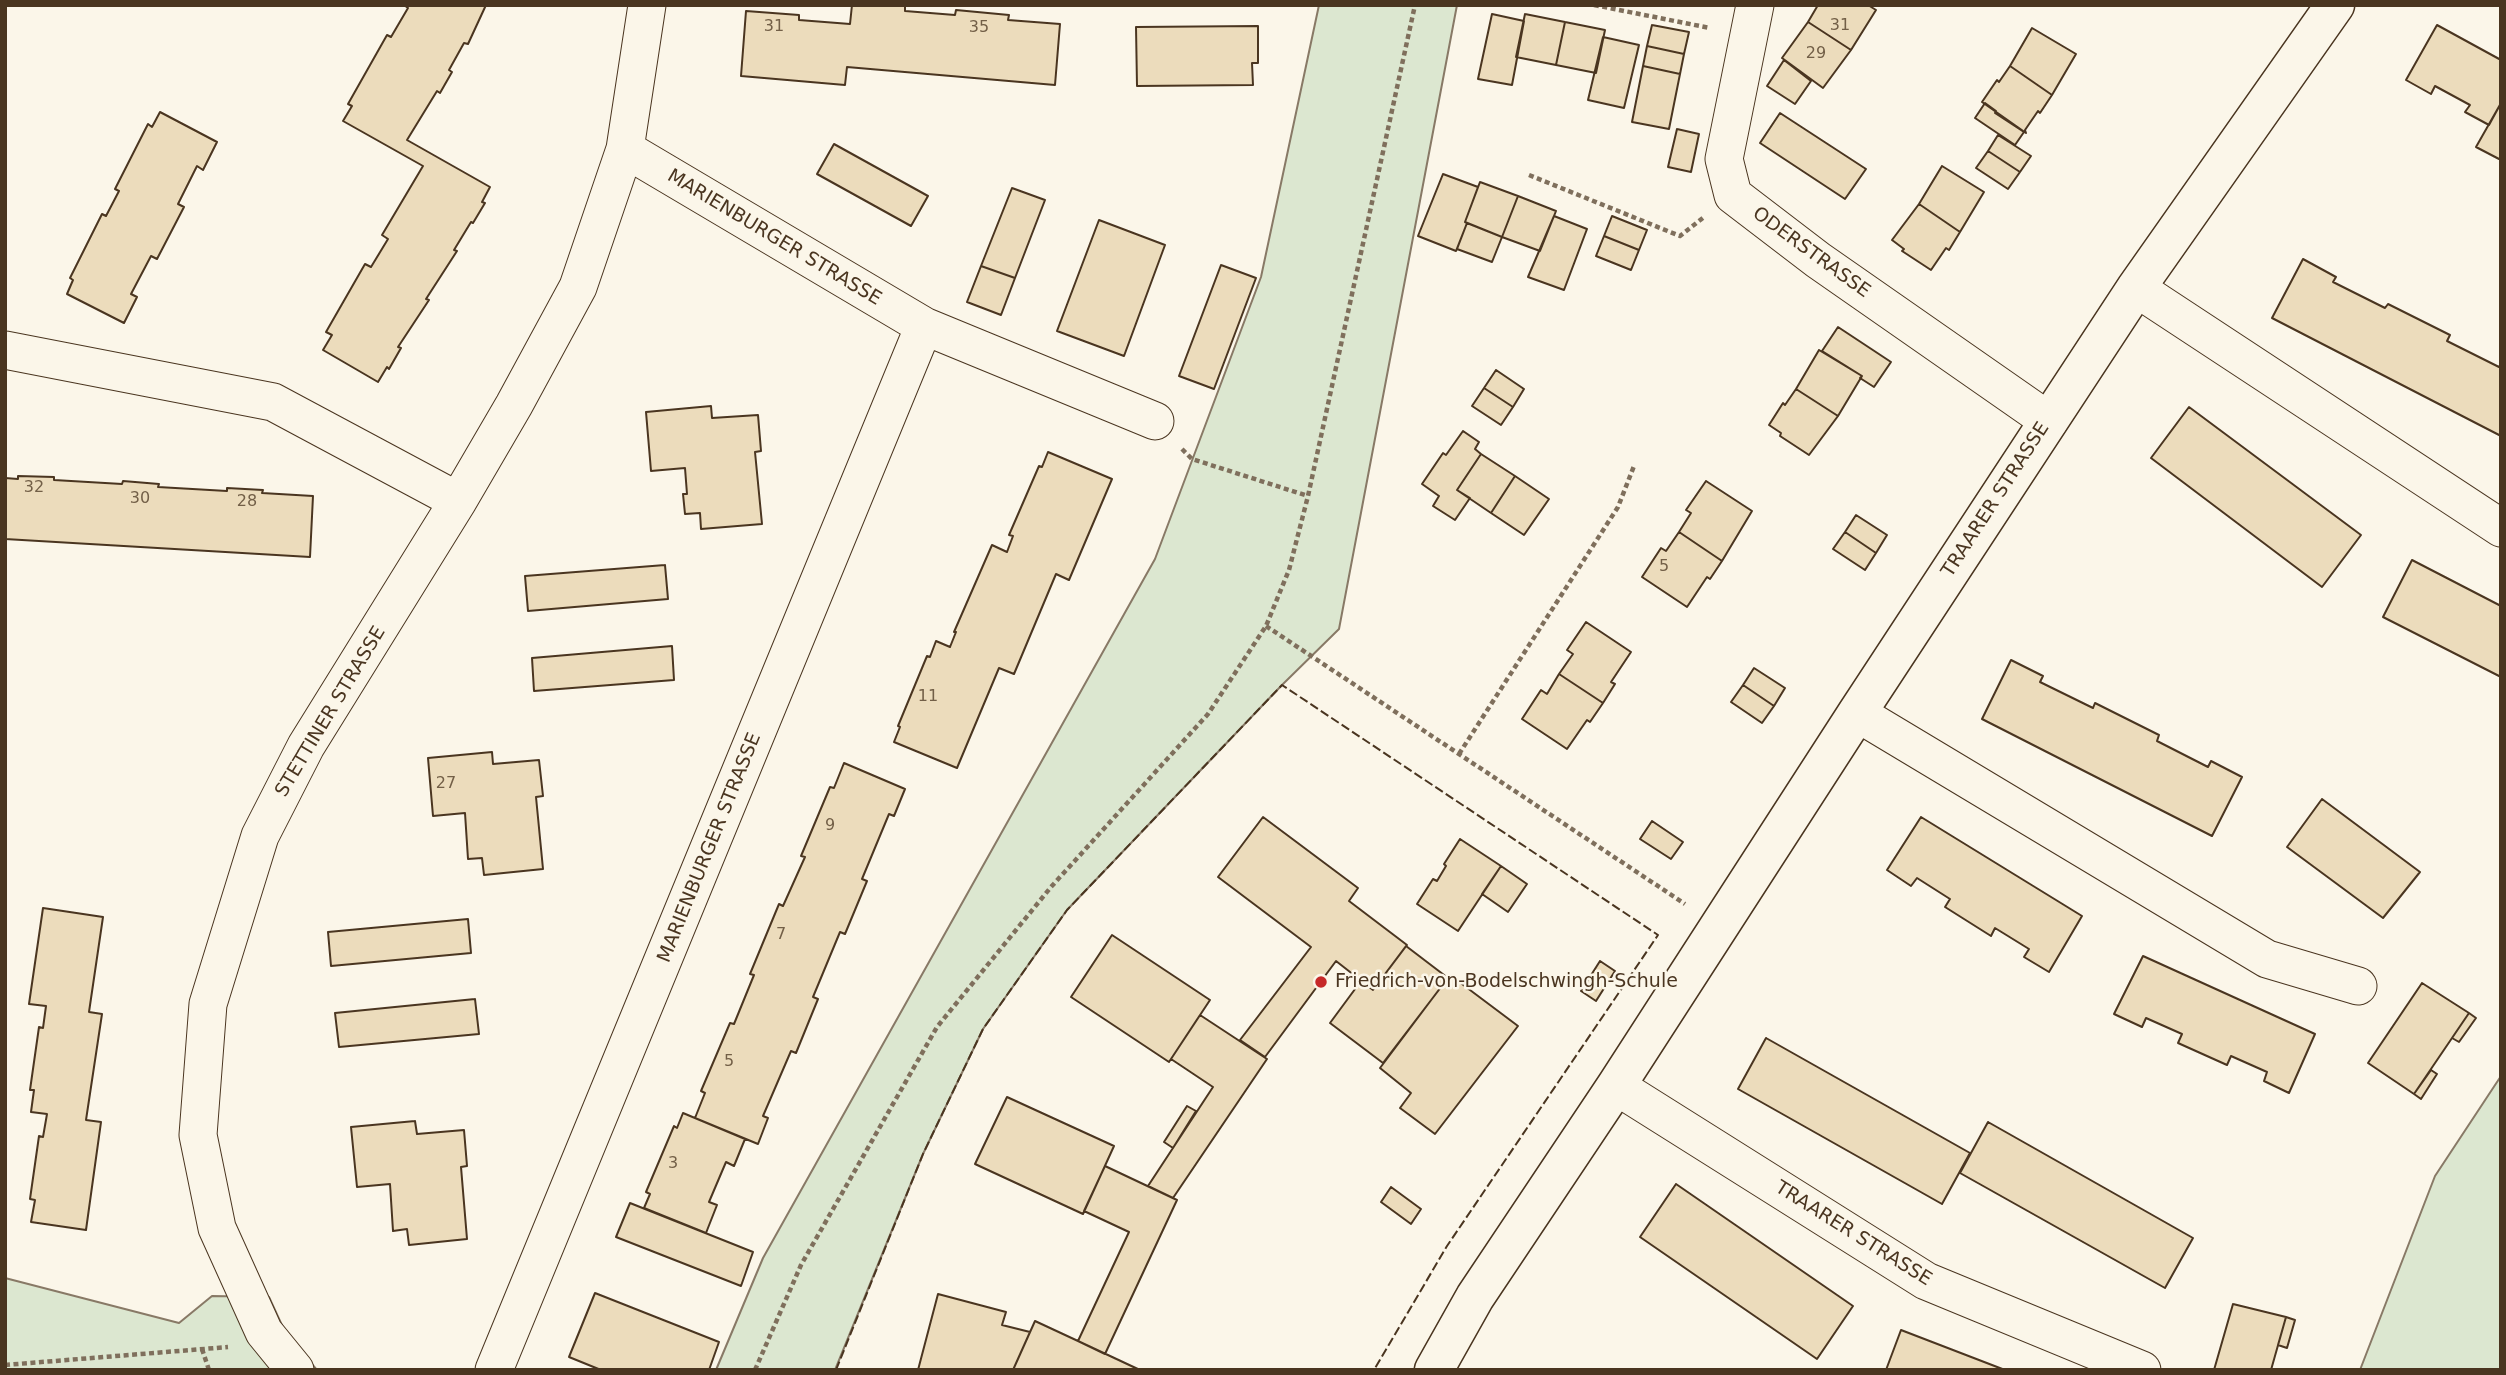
<!DOCTYPE html>
<html>
<head>
<meta charset="utf-8">
<style>
  body { margin:0 }
  #map { position:relative; width:2506px; height:1375px; overflow:hidden; background:#fbf6e9; font-family:"DejaVu Sans",sans-serif }
  canvas { display:block }
  .frame { position:absolute; inset:0; border:7px solid #4a3520; pointer-events:none }
</style>
</head>
<body>
<div id="map">
<canvas width="2506" height="1375"></canvas>
<div class="frame"></div>
</div>
<script>
const g = document.querySelector('canvas').getContext('2d');
g.lineJoin = 'round';
function fillPath(path, color) { g.fillStyle = color; g.fill(path, 'evenodd'); }
const toPath = rows => new Path2D(rows.map(r => 'M' + r).join(''));
function strokePath(path, color, width, dash) { g.strokeStyle = color; g.lineWidth = width; g.lineCap = dash ? 'butt' : 'round'; g.setLineDash(dash || []); g.stroke(path); }
function label(font, color, halo, rows, align = 'center') {
  g.font = font + ' "DejaVu Sans",sans-serif'; g.lineWidth = 5; g.setLineDash([]); g.textBaseline = 'middle'; g.strokeStyle = halo; g.fillStyle = color; for (const [text, x, y, turn = 0] of rows) {
    g.save(); g.translate(x, y); g.rotate((+turn || 0) * Math.PI / 180); g.textAlign = isNaN(turn) ? turn : align; if (halo) g.strokeText(text, 0, 0); g.fillText(text, 0, 0); g.restore();
  }
}
const green = toPath([
  [1319,5,1457,5,1339,629,1282,685,1067,910,983,1029,923,1154,835,1370,716,1370,763,1258,1155,559,1261,277,1319,5],
  [2501,1076,2501,1370,2360,1370,2435,1176,2501,1076],
  [5,1278,179,1323,212,1296,269,1297,286,1334,317,1370,5,1370,5,1278]
]);
fillPath(green, '#dce7d0');
strokePath(green, '#887966', 2);
const building = toPath([
  [486,5,468,44,464,43,449,70,452,72,440,93,437,91,407,140,490,187,482,202,485,203,473,223,471,222,454,250,457,251,426,299,429,300,398,347,401,348,389,369,387,367,378,382,323,350,332,335,326,332,365,264,371,267,388,239,382,235,423,166,343,121,352,106,348,104,387,35,391,37,408,8,404,5,486,5],
  [852,5,905,6,905,11,955,15,956,10,1009,15,1008,20,1060,24,1055,85,847,67,845,85,741,76,746,11,799,15,799,20,850,24,852,5],
  [1818,5,1868,5,1876,10,1851,50,1808,22,1818,5],
  [1492,14,1524,21,1512,85,1478,79,1492,14],
  [1525,14,1565,22,1556,65,1516,57,1525,14],
  [1565,22,1605,30,1596,73,1556,65,1565,22],
  [1808,22,1851,50,1823,88,1782,58,1808,22],
  [1652,25,1689,32,1684,54,1647,46,1652,25],
  [2437,25,2501,60,2501,103,2489,125,2465,112,2470,105,2435,86,2431,94,2406,80,2437,25],
  [1258,26,1258,63,1252,63,1253,85,1137,86,1136,27,1258,26],
  [2032,28,2076,54,2052,95,2010,66,2032,28],
  [1603,37,1639,45,1624,108,1588,100,1603,37],
  [1647,46,1684,54,1680,74,1643,66,1647,46],
  [1784,60,1811,81,1795,104,1767,86,1784,60],
  [1643,66,1680,74,1669,129,1632,122,1643,66],
  [2010,66,2052,95,2040,113,2038,111,2025,130,2026,133,1982,102,1997,80,1999,82,2010,66],
  [1985,103,1996,111,1995,113,2024,132,2015,145,1975,118,1985,103],
  [2501,103,2501,157,2499,159,2476,147,2501,103],
  [160,112,217,142,203,170,197,166,178,204,184,207,157,259,151,256,131,294,137,297,124,323,67,294,73,280,70,278,102,214,106,216,119,191,115,189,148,124,152,127,160,112],
  [1780,113,1866,169,1845,199,1760,143,1780,113],
  [1677,129,1699,134,1691,172,1668,167,1677,129],
  [1998,135,2031,156,2020,172,1988,151,1998,135],
  [834,144,928,196,911,226,817,174,834,144],
  [1988,151,2020,172,2008,189,1976,168,1988,151],
  [1942,166,1984,192,1960,232,1919,204,1942,166],
  [1443,174,1478,187,1465,222,1467,223,1456,251,1418,236,1443,174],
  [1480,182,1518,196,1502,237,1465,222,1480,182],
  [1012,188,1045,200,1015,278,981,266,1012,188],
  [1518,196,1556,211,1540,251,1502,237,1518,196],
  [1919,204,1960,232,1949,250,1946,248,1931,270,1902,251,1904,249,1892,240,1919,204],
  [1554,216,1587,229,1564,290,1528,277,1554,216],
  [1612,216,1647,230,1639,250,1604,236,1612,216],
  [1099,220,1165,245,1124,356,1057,331,1099,220],
  [1467,223,1502,237,1492,262,1457,249,1467,223],
  [1604,236,1639,250,1631,270,1596,256,1604,236],
  [2303,259,2336,277,2333,282,2385,308,2388,304,2450,335,2447,341,2499,367,2501,364,2501,436,2272,318,2303,259],
  [1221,265,1256,278,1214,389,1179,376,1221,265],
  [981,266,1015,278,1001,315,967,302,981,266],
  [1838,327,1891,362,1874,387,1860,378,1862,376,1822,351,1838,327],
  [1819,350,1862,376,1838,416,1796,389,1819,350],
  [1496,370,1524,389,1513,407,1484,388,1496,370],
  [1484,388,1513,407,1501,425,1472,406,1484,388],
  [1796,389,1838,416,1809,455,1780,436,1781,433,1769,425,1783,403,1785,405,1796,389],
  [711,406,712,418,758,415,761,451,755,452,762,524,701,529,700,513,685,514,683,494,687,494,685,468,651,471,646,412,711,406],
  [2189,407,2361,535,2322,587,2151,458,2189,407],
  [1463,431,1479,442,1475,449,1481,454,1457,490,1470,498,1455,520,1433,506,1439,496,1422,484,1443,453,1446,455,1463,431],
  [1048,452,1112,479,1069,580,1056,574,1014,674,999,668,957,768,894,742,900,727,898,726,927,656,930,657,936,641,950,647,956,632,954,632,992,545,1007,552,1013,536,1009,535,1039,466,1042,467,1048,452],
  [1481,454,1515,476,1491,513,1457,490,1481,454],
  [18,476,54,477,54,480,122,484,123,481,159,484,158,487,227,491,227,488,263,490,262,493,313,496,310,557,5,539,5,478,18,479,18,476],
  [1515,476,1549,499,1524,535,1491,513,1515,476],
  [1706,481,1752,511,1722,561,1679,532,1691,513,1686,510,1706,481],
  [1856,515,1887,535,1876,553,1845,532,1856,515],
  [1679,532,1722,561,1710,579,1707,577,1687,607,1642,577,1661,548,1666,551,1679,532],
  [1845,532,1876,553,1865,570,1833,549,1845,532],
  [2412,560,2501,606,2501,677,2383,617,2412,560],
  [665,565,668,599,528,611,525,576,665,565],
  [1586,622,1631,652,1611,682,1615,684,1603,703,1559,674,1573,654,1567,650,1586,622],
  [672,646,674,680,534,691,532,658,672,646],
  [2011,660,2043,676,2040,682,2093,708,2095,703,2159,735,2157,741,2208,767,2211,761,2242,777,2212,836,1982,719,2011,660],
  [1754,668,1785,688,1774,706,1743,685,1754,668],
  [1559,674,1603,703,1590,722,1587,720,1567,749,1522,719,1541,690,1547,694,1559,674],
  [1743,685,1774,706,1762,723,1731,702,1743,685],
  [492,752,493,764,539,760,543,796,536,797,543,869,484,875,482,858,468,859,465,813,433,816,428,758,492,752],
  [844,763,905,789,894,816,889,814,862,879,867,881,845,934,840,932,813,997,818,999,796,1053,791,1051,763,1116,768,1118,758,1144,695,1118,705,1093,701,1091,730,1023,734,1024,754,975,750,974,779,904,783,906,805,857,801,856,830,787,834,788,844,763],
  [2322,799,2420,872,2383,918,2287,847,2322,799],
  [1263,817,1358,888,1349,901,1407,945,1373,990,1336,961,1265,1057,1240,1040,1311,947,1218,877,1263,817],
  [1921,817,2082,916,2049,972,2024,957,2029,949,1995,928,1991,936,1945,907,1950,899,1917,878,1911,886,1887,870,1921,817],
  [1652,821,1683,842,1671,859,1640,839,1652,821],
  [1460,839,1501,866,1458,931,1417,904,1433,879,1437,881,1446,866,1444,864,1460,839],
  [1501,866,1527,884,1508,912,1482,894,1501,866],
  [43,908,103,917,89,1012,102,1014,86,1120,101,1122,86,1230,31,1222,35,1200,30,1199,39,1136,43,1137,47,1114,31,1112,34,1090,30,1090,39,1027,43,1028,46,1006,29,1004,43,908],
  [468,919,471,953,331,966,328,932,468,919],
  [1112,935,1210,1000,1169,1062,1071,997,1112,935],
  [1406,946,1448,978,1383,1063,1330,1023,1361,981,1373,990,1406,946],
  [2143,956,2315,1034,2289,1093,2264,1081,2267,1072,2231,1056,2227,1065,2178,1043,2182,1034,2146,1018,2142,1027,2114,1014,2143,956],
  [1600,961,1615,971,1596,1001,1581,991,1600,961],
  [1450,975,1518,1026,1435,1134,1400,1108,1411,1093,1380,1068,1450,975],
  [2422,983,2469,1013,2414,1094,2368,1063,2422,983],
  [475,999,479,1034,339,1047,335,1013,475,999],
  [2469,1013,2476,1018,2459,1042,2452,1038,2469,1013],
  [1200,1015,1267,1059,1173,1198,1148,1186,1213,1087,1171,1059,1200,1015],
  [1766,1038,1970,1153,1942,1204,1738,1089,1766,1038],
  [2431,1070,2437,1074,2421,1099,2414,1094,2431,1070],
  [1007,1097,1114,1146,1083,1214,975,1164,1007,1097],
  [1187,1106,1196,1111,1173,1148,1164,1142,1187,1106],
  [683,1113,745,1139,734,1166,726,1162,709,1202,717,1205,706,1233,644,1208,650,1194,646,1192,674,1126,677,1128,683,1113],
  [415,1121,417,1134,464,1130,467,1166,461,1167,467,1239,409,1245,407,1229,393,1231,390,1184,357,1187,351,1127,415,1121],
  [1988,1122,2193,1238,2165,1288,1960,1173,1988,1122],
  [1105,1166,1177,1200,1105,1354,1078,1341,1129,1232,1084,1211,1105,1166],
  [1676,1184,1853,1306,1817,1359,1640,1237,1676,1184],
  [1391,1187,1421,1209,1411,1224,1381,1202,1391,1187],
  [630,1203,753,1252,741,1286,616,1237,630,1203],
  [595,1293,719,1342,709,1370,601,1370,569,1357,595,1293],
  [938,1294,1006,1312,1002,1325,1030,1332,1013,1370,918,1370,938,1294],
  [2233,1304,2286,1317,2271,1370,2214,1370,2233,1304],
  [2286,1317,2295,1320,2287,1348,2278,1345,2286,1317],
  [1035,1321,1078,1341,1140,1370,1013,1370,1035,1321],
  [1901,1330,2005,1370,1886,1370,1901,1330]
]);
fillPath(building, '#ecdcbc');
strokePath(building, '#4a3520', 2);
const minor = toPath([
  [1755,5,1724,159,1733,195,1818,260,2049,421],
  [625,149,924,326,1155,421],
  [2136,288,2501,528],
  [5,350,273,402,458,501],
  [1857,713,2267,959,2358,986],
  [1616,1086,1926,1281,2142,1370],
  [295,1370,264,1332,217,1228,198,1135,208,1004,260,836,306,746,458,501,514,405,578,287,625,149,647,5],
  [494,1370,924,326]
]);
const tertiary = toPath([
  [1434,1370,1475,1297,1616,1086,1857,713,2136,288,2335,5]
]);
strokePath(minor, '#4a3520', 39);
strokePath(tertiary, '#4a3520', 41);
strokePath(toPath([
  [1594,5,1710,28],
  [1529,175,1680,236,1704,217],
  [1182,449,1192,459,1308,496],
  [1266,626,1685,904],
  [1459,754,1618,507,1634,466],
  [202,1349,209,1370],
  [5,1365,228,1347],
  [755,1370,801,1265,937,1027,1051,887,1208,714,1266,626,1289,570,1308,496,1415,5]
]), '#7f6f5c', 4.5, [5, 3.5]);
strokePath(minor, '#fbf6e9', 37);
strokePath(tertiary, '#fbf6e9', 38);
strokePath(toPath([
  [836,1370,923,1154,983,1029,1067,910,1282,685,1658,935,1447,1246,1374,1370]
]), '#4a3520', 2, [9, 3.5]);
for (const [x, y, r, color] of [
  [1321,982,7,"#c62828"]
]) { const dot = new Path2D(); dot.arc(x, y, r, 0, 2 * Math.PI); g.fillStyle = color; g.fill(dot); strokePath(dot, '#fbf6e9', 2.5); }
label('16px', '#725f47', null, [
  ["31",1840,26],
  ["31",774,27],
  ["35",979,28],
  ["29",1816,54],
  ["32",34,488],
  ["30",140,499],
  ["28",247,502],
  ["5",1664,567],
  ["11",928,697],
  ["27",446,784],
  ["9",830,826],
  ["7",781,935],
  ["5",729,1062],
  ["3",673,1164]
]);
label('19px', '#4a3520', '#fbf6e9', [
  ["MARIENBURGER STRASSE",774,238,31],
  ["ODERSTRASSE",1811,253,36],
  ["TRAARER STRASSE",1996,500,-57],
  ["STETTINER STRASSE",331,712,-59],
  ["MARIENBURGER STRASSE",710,848,-68],
  ["TRAARER STRASSE",1853,1234,32]
]);
label('19px', '#4a3520', '#fbf6e9', [
  ["Friedrich-von-Bodelschwingh-Schule",1335,982]
], 'left');
</script>
</body>
</html>
